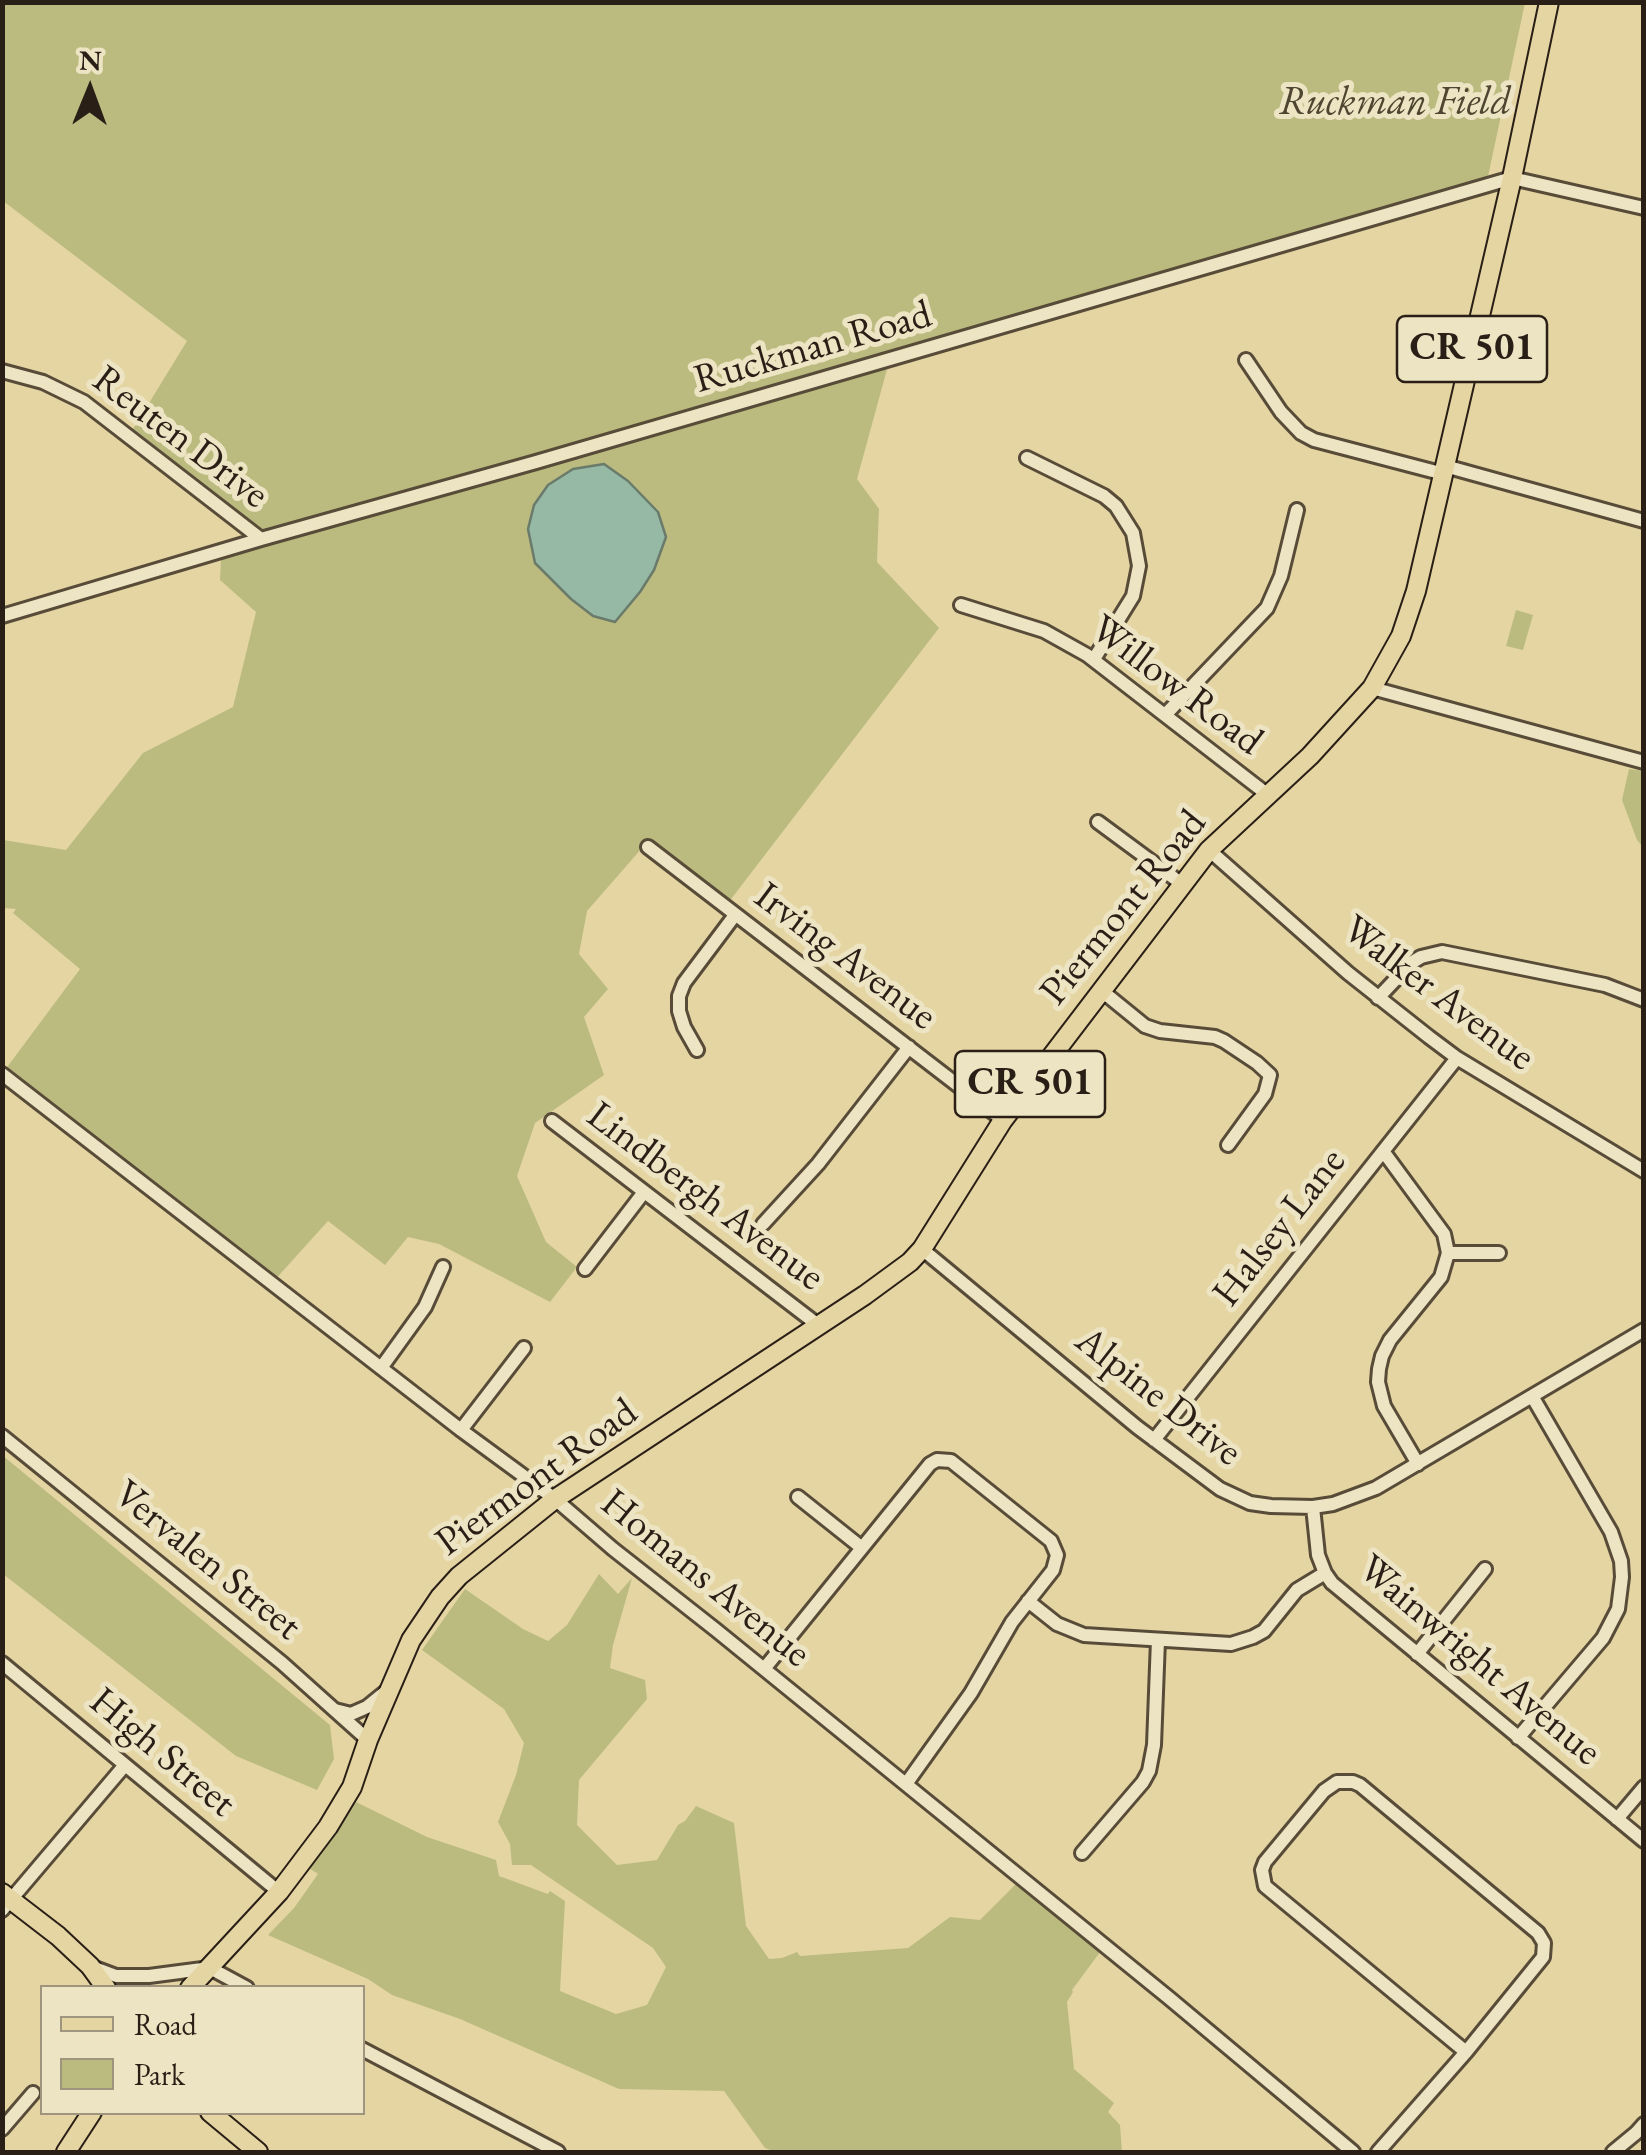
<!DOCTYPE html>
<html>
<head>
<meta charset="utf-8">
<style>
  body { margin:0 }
  #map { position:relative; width:1646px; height:2155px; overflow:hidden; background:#e4d5a3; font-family:"EB Garamond",serif }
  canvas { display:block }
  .frame { position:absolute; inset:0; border:5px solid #2a1f16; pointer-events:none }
  .legend { position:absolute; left:40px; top:1985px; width:325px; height:130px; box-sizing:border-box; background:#ede4c3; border:2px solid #9f957e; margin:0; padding:12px 18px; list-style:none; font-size:30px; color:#2a1f16 }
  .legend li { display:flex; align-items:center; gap:20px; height:50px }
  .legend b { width:50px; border:2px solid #9f957e }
  .north { position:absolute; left:40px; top:40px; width:100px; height:100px; -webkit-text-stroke:8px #ede4c3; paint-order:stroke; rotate:1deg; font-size:28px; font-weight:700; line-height:40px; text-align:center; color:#2a1f16 }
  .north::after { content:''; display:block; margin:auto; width:35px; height:45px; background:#2a1f16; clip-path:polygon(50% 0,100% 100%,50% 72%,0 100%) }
</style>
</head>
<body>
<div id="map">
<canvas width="1646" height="2155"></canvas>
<div class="frame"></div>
<ul class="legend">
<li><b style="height:12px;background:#e4d5a3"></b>Road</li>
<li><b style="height:28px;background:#bbbb80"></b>Park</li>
</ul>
<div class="north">N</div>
</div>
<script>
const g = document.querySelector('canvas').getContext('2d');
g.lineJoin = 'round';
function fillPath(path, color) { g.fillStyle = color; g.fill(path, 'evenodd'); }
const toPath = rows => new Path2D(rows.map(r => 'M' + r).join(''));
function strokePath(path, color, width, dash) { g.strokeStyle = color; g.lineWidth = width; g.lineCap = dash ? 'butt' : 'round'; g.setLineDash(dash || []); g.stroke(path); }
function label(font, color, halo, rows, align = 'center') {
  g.font = font + ' "EB Garamond",serif'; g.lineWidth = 10; g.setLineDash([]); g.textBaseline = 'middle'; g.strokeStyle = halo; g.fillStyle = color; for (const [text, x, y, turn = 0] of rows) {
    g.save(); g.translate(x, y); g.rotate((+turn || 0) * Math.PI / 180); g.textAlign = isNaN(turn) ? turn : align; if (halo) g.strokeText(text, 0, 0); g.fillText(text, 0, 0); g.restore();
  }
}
fillPath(toPath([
  [3,3,1525,3,1487,181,889,362,857,479,879,509,877,562,939,628,728,903,649,840,587,911,579,954,608,989,584,1017,604,1075,535,1123,517,1176,546,1242,577,1267,550,1302,439,1244,408,1237,385,1265,328,1221,272,1283,2,1074,80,969,13,913,16,909,3,908,3,840,66,850,143,753,233,707,256,612,220,580,221,558,265,544,130,434,187,341,3,201],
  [1516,610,1533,615,1523,650,1506,646],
  [1629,769,1643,771,1643,847,1637,840,1622,800],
  [2,1455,330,1725,334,1759,317,1790,236,1756,3,1574],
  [599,1574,618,1594,632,1578,613,1645,610,1668,645,1680,647,1699,579,1780,577,1825,617,1865,657,1860,678,1825,685,1821,696,1806,734,1823,746,1926,769,1959,782,1958,797,1952,800,1956,908,1948,950,1917,980,1920,1020,1880,1103,1948,1072,1990,1073,1992,1067,2002,1074,2069,1114,2103,1108,2112,1120,2125,1122,2152,776,2152,765,2148,724,2091,619,2089,460,2019,392,1995,368,1979,268,1935,294,1908,318,1874,309,1868,356,1802,427,1837,496,1860,499,1876,548,1894,550,1891,565,1901,560,1991,616,2014,647,2005,666,1967,653,1948,531,1865,512,1865,510,1844,498,1822,516,1775,524,1743,504,1709,422,1650,465,1589,523,1629,548,1641,567,1625]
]), '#bbbb80');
const water = toPath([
  [604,464,628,481,658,512,666,537,654,570,640,592,615,622,593,616,571,599,535,563,528,529,534,505,548,485,573,469,604,464]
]);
fillPath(water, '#95b9a4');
strokePath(water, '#6a7b6b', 2.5);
const minor = toPath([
  [1246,360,1281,412,1301,433,1314,440,1444,474],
  [2,371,43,382,84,402,261,539],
  [1027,458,1104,496,1116,506,1133,533,1139,566,1133,596,1094,659],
  [1445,466,1644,521],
  [961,605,1044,631,1087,655,1268,795],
  [2,616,261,539,536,462,1512,178,1644,208],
  [1372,688,1644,762],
  [1166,714,1267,608,1281,576,1297,510],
  [1098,822,1182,884],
  [648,847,1003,1120],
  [1209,850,1348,973,1429,1037,1457,1058,1644,1171],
  [1102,991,1145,1026,1160,1031,1215,1037,1224,1041,1257,1063,1270,1075,1265,1094,1228,1145],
  [1378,998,1411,963,1421,957,1442,952,1605,985,1644,1000],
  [697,1050,684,1027,679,1011,679,996,684,983,735,915],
  [2,1074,461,1430,555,1499,613,1549,716,1630,1169,1998,1353,2152],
  [552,1121,818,1325],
  [1383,1151,1444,1234,1448,1253,1441,1277,1390,1340,1382,1356,1379,1369,1378,1382,1384,1406,1418,1464],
  [763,1224,818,1164,909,1047],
  [922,1249,1137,1427,1220,1489,1250,1503,1271,1506,1313,1507,1333,1504,1376,1488,1644,1330],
  [1448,1253,1499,1253],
  [585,1269,644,1192],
  [381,1368,425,1307,443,1267],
  [461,1430,524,1348],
  [2,1436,282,1663,368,1740],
  [1154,1440,1457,1058],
  [798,1497,862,1548],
  [1313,1507,1318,1555,1325,1573,1332,1583,1644,1841],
  [1028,1601,1057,1624,1084,1635,1231,1644,1253,1637,1264,1631,1297,1590,1325,1573],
  [1417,1654,1485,1569],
  [2,1663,279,1892],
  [764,1669,930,1464,937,1460,951,1461,1051,1541,1057,1555,1053,1570,1012,1622,971,1693,906,1784],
  [335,1710,351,1714,367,1707,388,1690],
  [1518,1738,1603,1638,1618,1609,1622,1577,1621,1561,1611,1532,1532,1396],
  [1617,1819,1644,1787],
  [1082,1853,1143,1782,1149,1771,1154,1745,1158,1640],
  [2,1910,125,1765],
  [92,1967,116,1976,149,1976,210,1968,247,1988],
  [362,2049,558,2152],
  [2,2129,33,2093],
  [1378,2152,1466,2052,1543,1957,1544,1943,1538,1933,1360,1785,1353,1782,1337,1782,1324,1791,1265,1862,1262,1870,1265,1886,1466,2052],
  [1613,2152,1636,2133,1644,2124]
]);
const major = toPath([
  [2,1893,58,1936,90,1966,106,1988],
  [190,1988,279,1892,328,1827,352,1787,368,1740,411,1640,440,1597,459,1576,555,1499,865,1295,910,1262,922,1249,1003,1120,1209,850,1310,756,1372,688,1401,636,1416,591,1512,178,1549,2],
  [210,2112,258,2152],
  [66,2152,92,2112]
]);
strokePath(minor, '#584c39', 18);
strokePath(major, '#2a1f16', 22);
strokePath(minor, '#ede4c3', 12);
strokePath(major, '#e4d5a3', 18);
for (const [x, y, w] of [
  [1472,349,150],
  [1030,1084,150]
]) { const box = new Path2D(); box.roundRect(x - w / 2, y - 33, w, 66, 8); g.fillStyle = '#ede4c3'; g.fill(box); strokePath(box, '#2a1f16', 2.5); }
label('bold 38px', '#2a1f16', null, [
  ["CR 501",1472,349],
  ["CR 501",1030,1084]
]);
label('italic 40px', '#4e4630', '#ede4c3', [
  ["Ruckman Field",1395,103]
]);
label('40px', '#2a1f16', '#ede4c3', [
  ["Ruckman Road",813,348,-16],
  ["Reuten Drive",180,438,37],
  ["Willow Road",1176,686,37],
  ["Piermont Road",1124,908,-51],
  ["Irving Avenue",845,957,37],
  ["Walker Avenue",1438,994,37],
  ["Lindbergh Avenue",705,1197,37],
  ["Halsey Lane",1280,1228,-52],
  ["Alpine Drive",1158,1397,38],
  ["Piermont Road",537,1478,-36],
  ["Vervalen Street",207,1561,39],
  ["Homans Avenue",705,1579,39],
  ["Wainwright Avenue",1479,1661,40],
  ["High Street",162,1753,40]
]);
</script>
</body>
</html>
